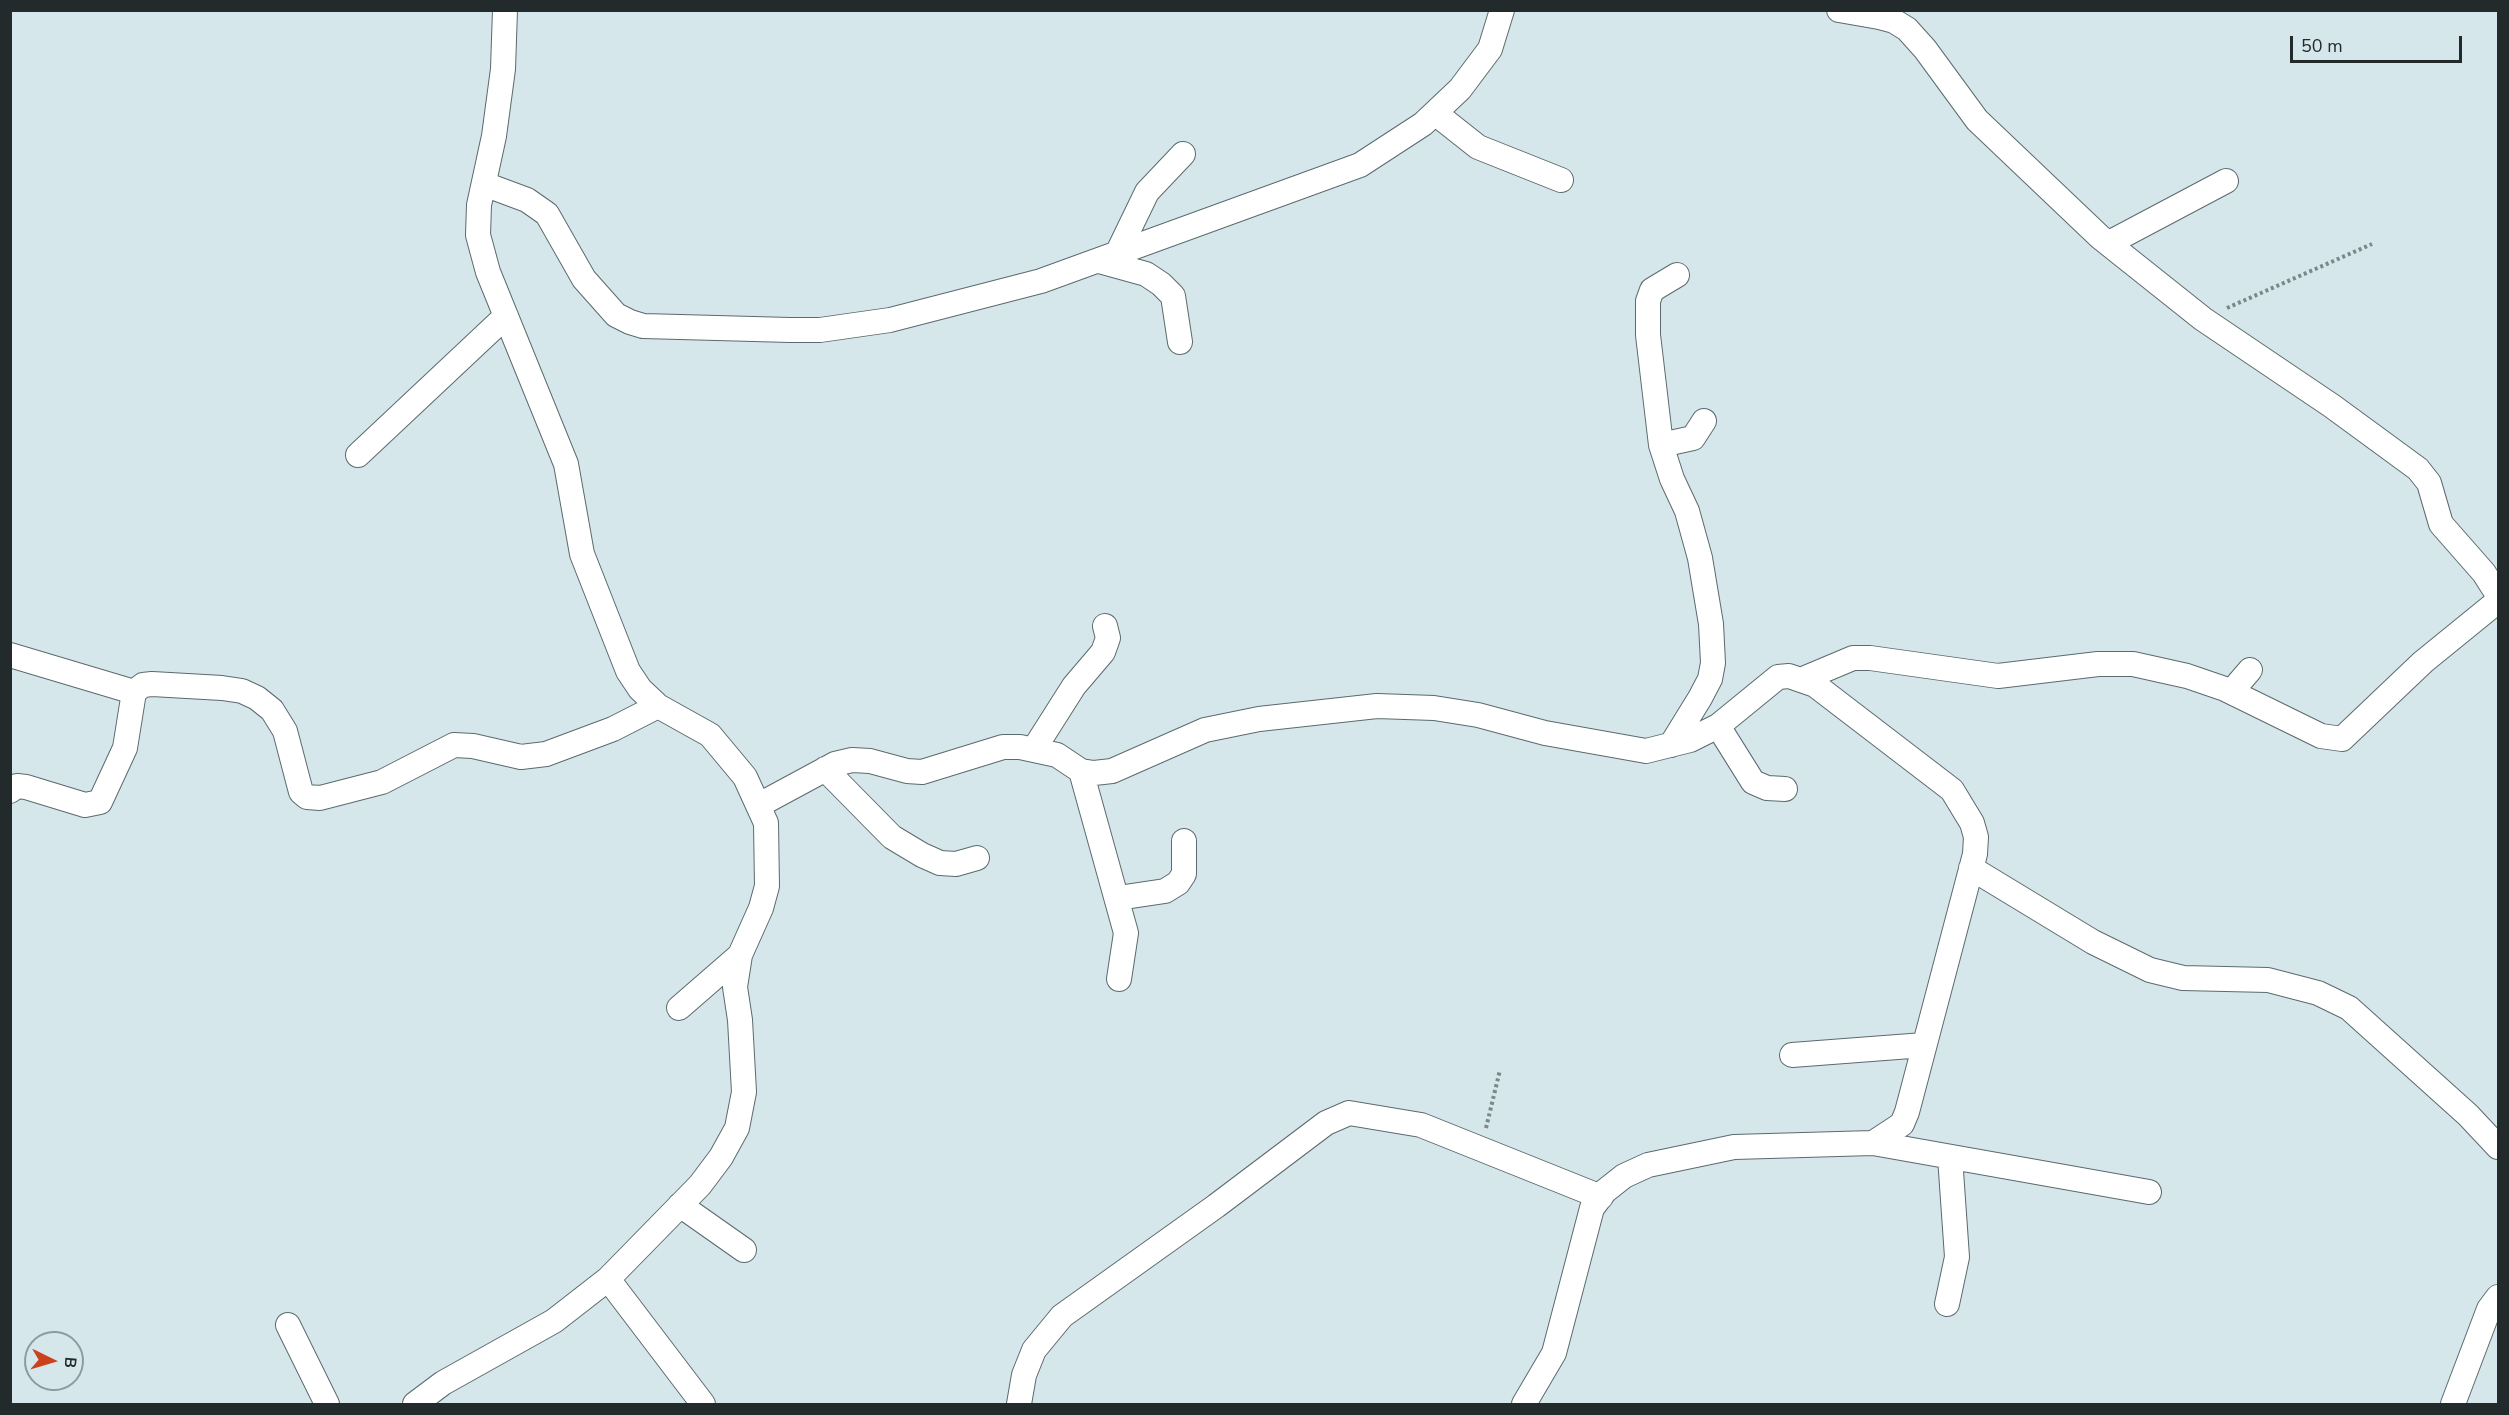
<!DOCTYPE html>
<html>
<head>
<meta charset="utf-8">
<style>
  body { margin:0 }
  #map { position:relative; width:2509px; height:1415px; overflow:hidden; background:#d6e7eb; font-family:"Nunito Sans",sans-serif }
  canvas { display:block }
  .frame { position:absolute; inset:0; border:12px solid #232a2b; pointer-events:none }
  .north { position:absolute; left:24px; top:1331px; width:60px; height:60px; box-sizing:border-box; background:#d6e7eb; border:2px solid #8e9b9e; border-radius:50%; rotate:95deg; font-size:16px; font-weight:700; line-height:24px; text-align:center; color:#232a2b }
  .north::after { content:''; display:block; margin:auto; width:21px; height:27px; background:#ca411d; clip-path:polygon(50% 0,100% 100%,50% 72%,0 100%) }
  .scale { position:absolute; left:2290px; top:36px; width:172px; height:27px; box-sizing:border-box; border:3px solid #232a2b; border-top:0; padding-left:8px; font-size:18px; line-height:21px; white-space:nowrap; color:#232a2b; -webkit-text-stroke:4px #d6e7eb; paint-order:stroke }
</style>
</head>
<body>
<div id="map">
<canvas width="2509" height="1415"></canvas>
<div class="frame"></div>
<div class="north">B</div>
<div class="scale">50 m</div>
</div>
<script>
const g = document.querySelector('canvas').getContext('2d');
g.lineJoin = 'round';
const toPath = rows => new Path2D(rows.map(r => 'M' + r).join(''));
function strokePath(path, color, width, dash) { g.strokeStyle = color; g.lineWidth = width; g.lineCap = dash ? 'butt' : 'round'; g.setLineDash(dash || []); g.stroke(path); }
const minor = toPath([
  [1839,10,1879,17,1894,21,1907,29,1925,49,1977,120,2100,237,2203,319,2332,406,2418,469,2429,483,2441,524,2484,573,2498,595],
  [1435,113,1478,147,1561,180],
  [484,184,527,200,547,214,584,279,616,315,630,322,643,326,790,330,820,330,890,320,1041,281,1360,165,1423,124,1460,89,1490,49,1502,10],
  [2109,243,2226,181],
  [1117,254,1147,192,1183,154],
  [1099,261,1146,274,1161,284,1173,296,1180,342],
  [1661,445,1693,438,1704,421],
  [358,455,506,316],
  [10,655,134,692],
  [1803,679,1853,658,1870,658,1998,676,2098,664,2133,664,2187,676,2225,689,2321,736,2342,739,2423,662,2498,601],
  [2231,692,2250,670],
  [1718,726,1753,782,1767,788,1785,789],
  [1671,745,1700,698,1710,679,1713,663,1711,624,1700,558,1687,511,1672,479,1661,445,1648,335,1648,301,1652,290,1677,275],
  [1034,749,1074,686,1103,652,1108,638,1105,626],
  [825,769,892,837,922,855,940,863,956,864,977,858],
  [1081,771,1126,933,1119,979],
  [10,791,17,786,26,787,85,805,100,802,125,748,134,692,143,685,152,684,222,688,242,691,257,698,272,710,285,731,301,792,307,797,320,798,382,782,454,745,473,746,521,757,546,754,613,729,658,706],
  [759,805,835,764,852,760,870,761,907,771,922,772,1003,747,1020,747,1057,755,1081,771,1094,773,1112,771,1205,730,1259,719,1377,706,1434,708,1478,715,1545,733,1646,751,1690,740,1718,726,1778,677,1789,676,1815,685,1952,790,1972,823,1976,837,1975,854,1907,1112,1902,1124,1873,1143,1734,1147,1648,1165,1624,1176,1605,1191,1592,1208,1554,1353,1524,1404],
  [1971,868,2093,942,2150,970,2183,978,2268,980,2318,993,2349,1008,2468,1115,2498,1147],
  [1118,898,1165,891,1178,883,1184,874,1184,841],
  [679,1008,740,955],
  [1792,1055,1924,1045],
  [1873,1143,2149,1192],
  [680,1205,744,1250],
  [608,1279,703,1404],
  [1947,1304,1957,1257,1950,1157],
  [288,1325,327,1404],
  [415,1404,443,1383,554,1321,608,1279,700,1185,721,1157,737,1128,744,1092,740,1020,735,987,740,955,761,908,767,886,766,823,745,777,710,735,658,706,640,689,628,671,582,554,566,464,488,272,478,235,479,205,494,136,503,69,505,10],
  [1019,1404,1024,1375,1034,1350,1062,1316,1216,1206,1326,1123,1349,1113,1421,1125,1601,1197],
  [2453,1404,2489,1309,2498,1297]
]);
strokePath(minor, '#5b6a6e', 26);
strokePath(toPath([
  [2227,308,2372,244],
  [1486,1128,1500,1070]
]), '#7b8789', 4, [3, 3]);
strokePath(minor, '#fff', 24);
</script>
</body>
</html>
